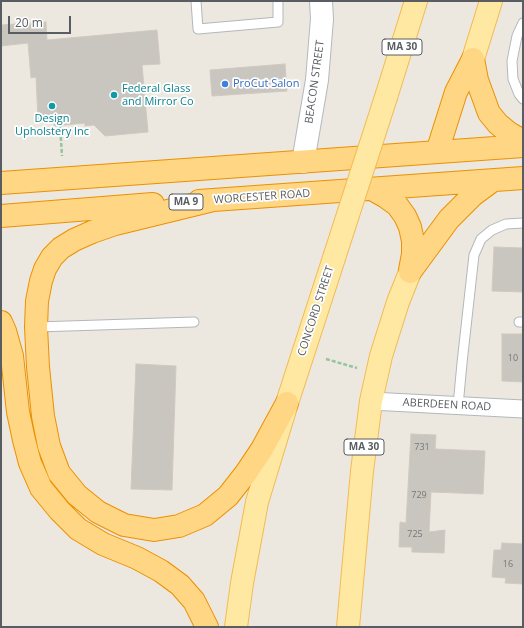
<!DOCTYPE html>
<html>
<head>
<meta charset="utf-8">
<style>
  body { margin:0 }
  #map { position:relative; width:524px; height:628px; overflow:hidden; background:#ece8e0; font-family:"Open Sans",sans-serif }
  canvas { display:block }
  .frame { position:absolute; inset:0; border:2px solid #595d61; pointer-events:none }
  .scale { position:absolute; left:8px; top:16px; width:63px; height:18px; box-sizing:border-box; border:2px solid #595d61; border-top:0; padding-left:5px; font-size:12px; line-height:14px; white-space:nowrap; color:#595d61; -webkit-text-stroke:3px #fff; paint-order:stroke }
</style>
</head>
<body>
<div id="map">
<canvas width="524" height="628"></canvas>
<div class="frame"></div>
<div class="scale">20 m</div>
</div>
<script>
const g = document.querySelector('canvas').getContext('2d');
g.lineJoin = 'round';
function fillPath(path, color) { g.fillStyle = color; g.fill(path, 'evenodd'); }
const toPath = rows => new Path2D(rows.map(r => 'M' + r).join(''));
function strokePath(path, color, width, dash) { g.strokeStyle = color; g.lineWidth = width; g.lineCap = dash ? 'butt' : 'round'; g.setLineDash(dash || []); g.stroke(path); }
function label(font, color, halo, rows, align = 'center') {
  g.font = font + ' "Open Sans",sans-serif'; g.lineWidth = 3.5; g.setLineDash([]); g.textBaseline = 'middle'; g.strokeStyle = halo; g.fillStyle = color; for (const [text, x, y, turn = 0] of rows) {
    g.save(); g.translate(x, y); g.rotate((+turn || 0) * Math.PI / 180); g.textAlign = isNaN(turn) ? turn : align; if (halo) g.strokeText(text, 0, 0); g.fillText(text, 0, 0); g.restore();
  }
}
const building = toPath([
  [46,22,47,40,157,30,160,64,142,65,148,132,105,136,94,125,85,126,85,123,54,126,54,120,38,120,36,77,31,78,28,43,1,46,1,25,46,22],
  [285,64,287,91,212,96,210,70,285,64],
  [494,247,523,248,523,292,492,291,494,247],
  [502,334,523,334,523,382,502,381,502,334],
  [136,364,176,366,172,490,131,489,136,364],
  [411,434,436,435,435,449,485,451,483,494,431,492,429,532,445,530,444,553,412,552,412,547,399,547,400,522,406,523,411,434],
  [502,543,523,544,523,584,505,583,506,578,492,577,494,550,501,550,502,543]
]);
fillPath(building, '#c9c5bf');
strokePath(building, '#d1c9be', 1);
const lane = toPath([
  [196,1,198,29,278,22,278,1],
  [523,23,517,36,512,61,513,79,519,94,523,99],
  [519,322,523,322],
  [36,327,194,322],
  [458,406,462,363,474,255,481,239,492,230,506,224,523,223]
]);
const street = toPath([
  [371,401,523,409]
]);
const secondary = toPath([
  [303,162,317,80,322,19,321,1]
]);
const primary = toPath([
  [473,59,491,1],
  [387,94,416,1],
  [236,627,242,583,257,502,287,403,334,258],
  [348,627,362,471,371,401,381,356,398,302,410,272]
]);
const highway = toPath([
  [473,59,477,80,489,113,498,124,509,133,523,141],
  [437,152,456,92,473,59],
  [1,183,523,146],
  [372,189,386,197,397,205,405,216,410,227,413,241,413,254,410,270],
  [213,200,115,224,92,232,74,240,61,248,52,257,45,269,41,281,37,301,36,327,38,367,43,416,49,446,59,473,77,495,98,512,124,525,154,530,179,526,205,515,228,496,246,473,262,449,287,403],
  [199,201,523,178],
  [1,216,153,204],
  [410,272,449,219,473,195,492,181],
  [1,322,5,331,12,356,18,412,24,440,30,463,41,488,59,510,78,529,103,544,137,558,161,571,180,585,194,601,207,627]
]);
strokePath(lane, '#b3b7bb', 11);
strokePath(street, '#b3b7bb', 19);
strokePath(secondary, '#b4b8bd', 24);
strokePath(primary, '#f3ba52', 24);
strokePath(highway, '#ec9000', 24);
strokePath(toPath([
  [60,125,62,156],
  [326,359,357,368]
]), '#94c69e', 2.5, [4, 2]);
strokePath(lane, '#fff', 9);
strokePath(street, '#fff', 17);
strokePath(secondary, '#fff', 22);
strokePath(primary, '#ffe9a2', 22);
strokePath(highway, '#fed684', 22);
const primaryBridge = toPath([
  [334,258,387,94]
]);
strokePath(primaryBridge, '#f3ba52', 24, []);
strokePath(primaryBridge, '#ffe9a2', 22);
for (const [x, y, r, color] of [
  [225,84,4,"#3f7fe0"],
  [114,95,4,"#0f9aa8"],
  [52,106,4,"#0f9aa8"]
]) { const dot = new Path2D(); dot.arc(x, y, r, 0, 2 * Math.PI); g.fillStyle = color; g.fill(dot); strokePath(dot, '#fff', 1.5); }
label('9px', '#757778', null, [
  ["10",513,358],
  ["731",422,447],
  ["729",419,495],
  ["725",415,534],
  ["16",508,564]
]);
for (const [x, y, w] of [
  [402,47,40],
  [186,202,34],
  [364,447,40]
]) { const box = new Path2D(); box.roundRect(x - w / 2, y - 8, w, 16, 3); g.fillStyle = '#fff'; g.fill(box); strokePath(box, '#595d61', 1); }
label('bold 10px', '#595d61', null, [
  ["MA 30",402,47],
  ["MA 9",186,202],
  ["MA 30",364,447]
]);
label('11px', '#595d61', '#fff', [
  ["BEACON STREET",315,82,-82],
  ["WORCESTER ROAD",262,197,-4],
  ["CONCORD STREET",316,311,-72],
  ["ABERDEEN ROAD",447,405,3]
]);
label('11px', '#366cbe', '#fff', [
  ["ProCut Salon",233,84]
], 'left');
label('11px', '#0d838f', '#fff', [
  ["Federal Glass",122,89],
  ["and Mirror Co",122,102],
  ["Design",52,119,"center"],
  ["Upholstery Inc",52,132,"center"]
], 'left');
</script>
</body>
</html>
